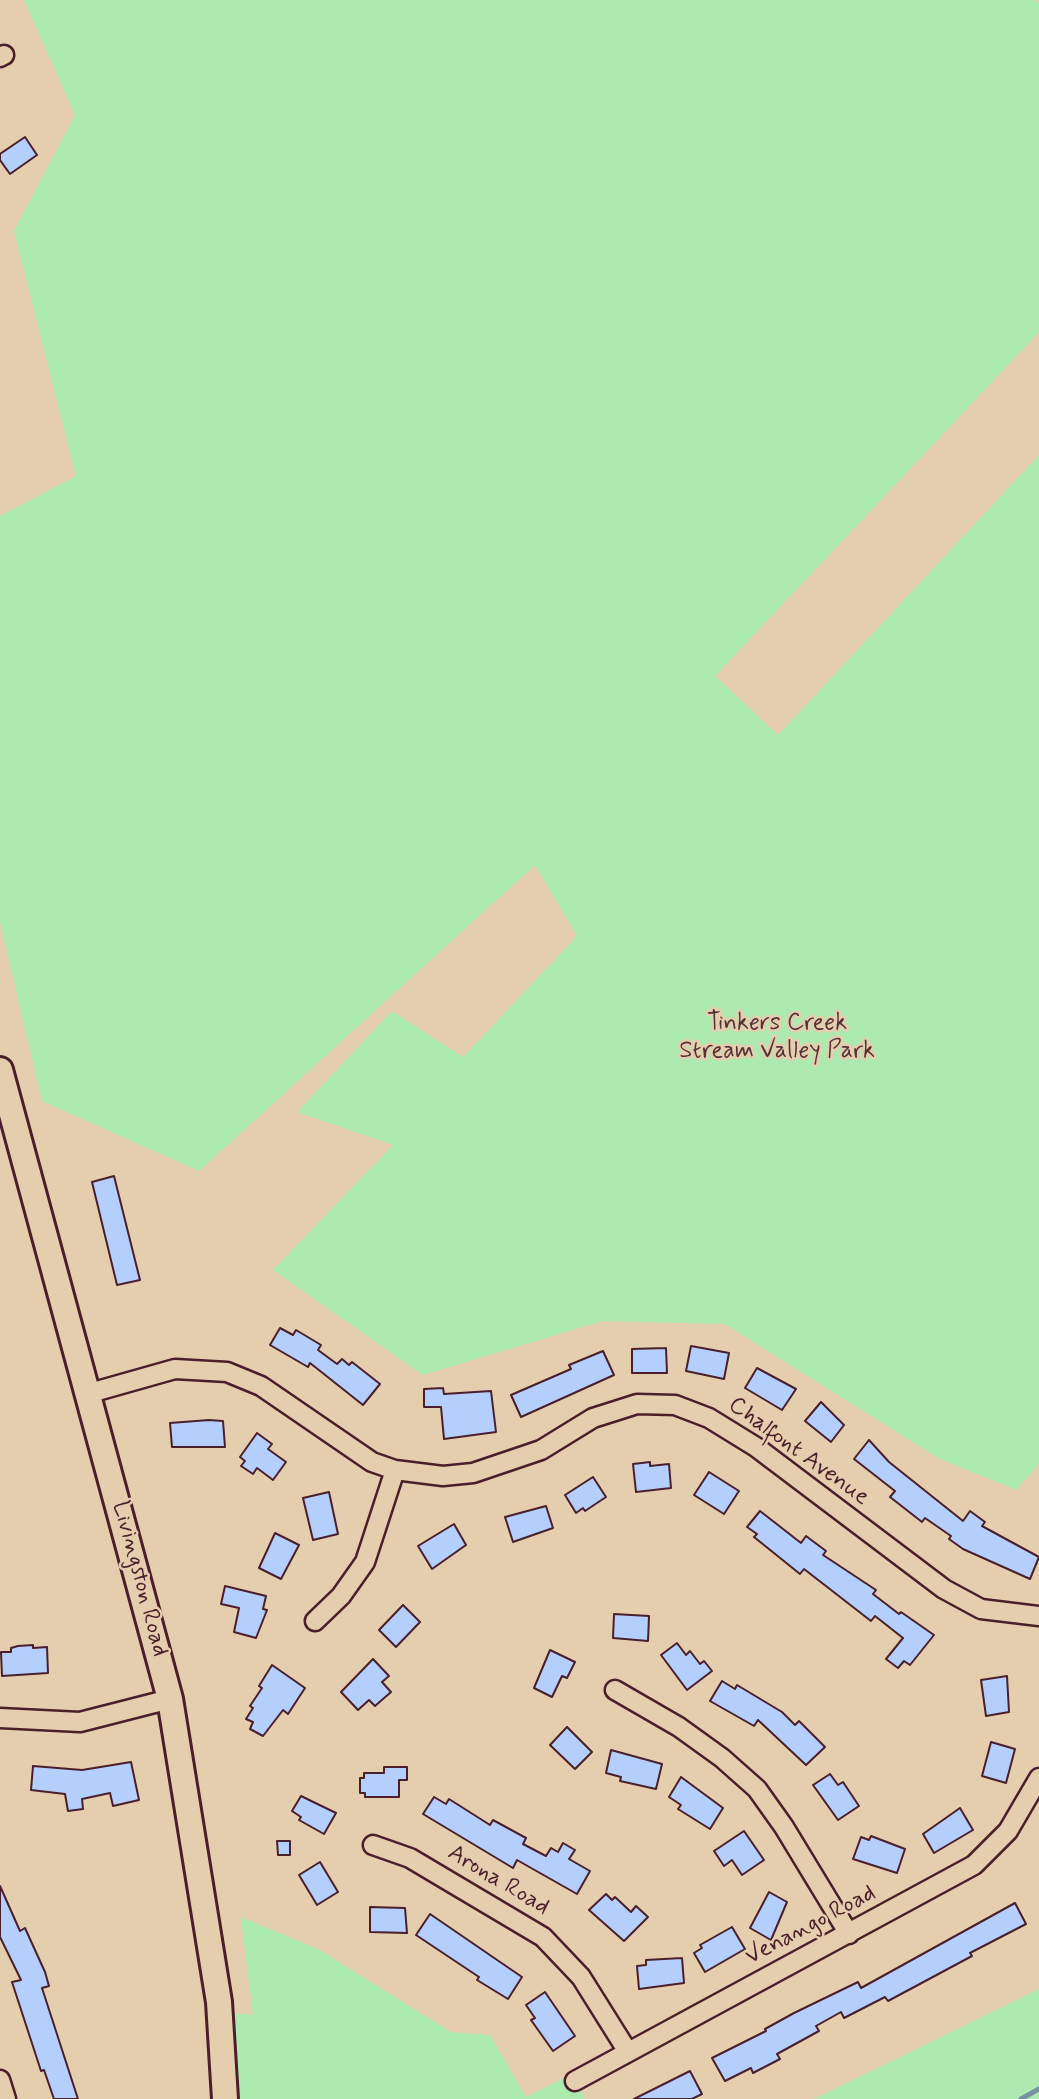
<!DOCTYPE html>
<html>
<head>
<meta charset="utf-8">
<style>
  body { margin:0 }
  canvas { display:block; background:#e5ceae }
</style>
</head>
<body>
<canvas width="1039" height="2099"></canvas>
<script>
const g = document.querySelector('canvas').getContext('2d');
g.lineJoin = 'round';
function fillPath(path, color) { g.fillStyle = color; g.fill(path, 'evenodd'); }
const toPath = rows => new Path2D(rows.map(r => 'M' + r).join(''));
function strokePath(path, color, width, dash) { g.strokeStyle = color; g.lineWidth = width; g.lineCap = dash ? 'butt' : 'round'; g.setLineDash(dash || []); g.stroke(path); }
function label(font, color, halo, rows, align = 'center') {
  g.font = font + ' Mynerve,sans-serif'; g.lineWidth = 5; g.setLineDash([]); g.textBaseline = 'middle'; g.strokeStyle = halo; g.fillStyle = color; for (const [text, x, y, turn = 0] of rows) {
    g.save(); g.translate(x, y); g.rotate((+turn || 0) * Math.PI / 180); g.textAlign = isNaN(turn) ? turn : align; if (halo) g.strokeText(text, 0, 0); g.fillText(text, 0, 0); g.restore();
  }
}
fillPath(toPath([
  [24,0,1036,0,1039,3,1039,332,715,676,778,735,1039,455,1039,1464,1016,1490,938,1458,725,1324,602,1321,423,1375,273,1270,393,1145,297,1112,392,1011,463,1057,577,936,535,865,199,1171,42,1101,0,922,0,516,76,476,14,231,75,115],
  [241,1917,318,1949,451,2032,490,2035,526,2097,572,2074,585,2099,234,2099,225,2013,253,2015],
  [1039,1989,1039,2099,814,2099]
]), '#adeab0');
strokePath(toPath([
  [1021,2099,1039,2089]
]), '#7690a4', 5);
const building = toPath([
  [25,137,37,155,10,174,0,160,0,154,25,137],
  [114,1176,140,1280,117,1285,92,1182,114,1176],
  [280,1328,293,1335,296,1330,321,1345,318,1350,337,1364,342,1359,349,1365,352,1362,380,1384,363,1405,310,1363,308,1367,270,1345,280,1328],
  [691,1346,729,1353,724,1379,686,1371,691,1346],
  [666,1348,667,1373,632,1373,632,1349,666,1348],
  [603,1351,614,1375,521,1417,511,1395,571,1369,569,1365,603,1351],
  [757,1368,796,1389,782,1410,745,1388,757,1368],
  [443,1388,444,1394,491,1391,496,1432,444,1439,441,1407,424,1407,424,1389,443,1388],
  [821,1402,844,1425,831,1442,805,1421,821,1402],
  [209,1420,223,1421,225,1447,172,1447,170,1423,209,1420],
  [257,1433,272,1444,268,1449,286,1462,273,1480,257,1468,253,1474,241,1466,245,1461,240,1457,257,1433],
  [869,1440,889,1462,963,1521,970,1511,985,1522,982,1526,1039,1557,1030,1579,963,1549,949,1539,951,1536,925,1518,922,1522,890,1497,895,1491,854,1459,869,1440],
  [650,1462,650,1466,669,1464,671,1488,636,1492,633,1464,650,1462],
  [709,1472,739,1491,724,1514,694,1495,709,1472],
  [593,1477,606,1497,585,1511,583,1508,576,1513,565,1495,593,1477],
  [329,1492,338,1534,313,1540,303,1498,329,1492],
  [546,1506,553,1528,513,1542,505,1517,546,1506],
  [760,1511,801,1543,806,1536,826,1551,823,1555,876,1590,873,1594,899,1614,901,1612,934,1635,910,1665,904,1661,898,1668,886,1659,903,1638,875,1616,871,1621,804,1569,800,1574,754,1537,757,1534,747,1527,760,1511],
  [454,1524,466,1545,432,1569,418,1546,454,1524],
  [275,1533,299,1545,281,1579,259,1568,275,1533],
  [225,1586,266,1596,263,1609,267,1610,256,1638,234,1632,239,1608,221,1604,225,1586],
  [403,1605,420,1622,396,1647,379,1630,403,1605],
  [614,1614,649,1616,648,1641,613,1638,614,1614],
  [677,1643,686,1655,690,1651,700,1664,704,1661,712,1671,687,1690,661,1655,677,1643],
  [33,1645,33,1648,47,1647,48,1673,2,1676,1,1652,11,1652,11,1648,18,1646,33,1645],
  [550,1650,575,1662,567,1678,562,1676,552,1697,534,1688,550,1650],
  [373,1659,389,1676,382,1682,391,1692,375,1706,369,1700,358,1710,341,1692,373,1659],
  [272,1665,305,1688,288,1714,283,1710,263,1736,250,1729,253,1722,246,1719,253,1708,250,1706,262,1688,259,1686,272,1665],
  [1007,1676,1009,1712,986,1716,981,1680,1007,1676],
  [722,1681,735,1689,737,1685,782,1712,795,1725,799,1721,825,1747,806,1765,758,1720,754,1726,710,1701,722,1681],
  [567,1727,592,1752,575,1769,550,1745,567,1727],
  [991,1742,1015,1749,1006,1783,982,1776,991,1742],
  [611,1750,662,1764,656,1789,620,1781,621,1777,606,1773,611,1750],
  [131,1762,139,1800,113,1806,110,1793,82,1799,83,1809,68,1811,65,1794,31,1790,33,1766,82,1770,131,1762],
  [384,1767,407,1767,407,1780,399,1780,399,1797,365,1797,365,1793,360,1793,360,1778,364,1778,364,1773,384,1773,384,1767],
  [830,1774,838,1785,843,1782,859,1806,838,1820,813,1785,830,1774],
  [681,1777,723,1808,710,1829,678,1809,681,1805,669,1797,681,1777],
  [301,1796,336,1813,324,1834,299,1820,301,1817,292,1811,301,1796],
  [434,1797,446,1804,449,1799,490,1825,493,1820,526,1838,523,1844,546,1856,551,1848,558,1852,563,1843,575,1850,569,1859,590,1871,577,1894,517,1860,513,1868,423,1814,434,1797],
  [960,1808,973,1830,934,1853,923,1834,960,1808],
  [744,1831,764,1860,742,1875,732,1860,724,1866,714,1851,744,1831],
  [871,1836,905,1849,897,1873,853,1859,861,1837,869,1840,871,1836],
  [277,1841,290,1841,290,1855,278,1855,277,1841],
  [320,1862,338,1892,317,1905,299,1875,320,1862],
  [0,1886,20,1931,25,1928,45,1972,49,1986,42,1988,78,2099,54,2099,44,2070,41,2071,12,1982,21,1980,0,1937,0,1886],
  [769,1892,787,1902,771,1940,750,1928,769,1892],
  [606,1894,612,1900,615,1897,631,1912,636,1906,648,1917,624,1941,589,1910,606,1894],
  [1015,1903,1026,1924,970,1953,972,1956,888,2001,885,1997,844,2018,841,2012,816,2026,819,2031,777,2054,780,2059,753,2073,751,2068,725,2081,712,2058,766,2031,765,2029,794,2013,858,1982,861,1988,1015,1903],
  [370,1907,405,1908,407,1933,370,1932,370,1907],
  [430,1914,522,1977,508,1999,477,1980,479,1977,416,1935,430,1914],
  [732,1927,745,1949,705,1972,694,1953,702,1948,700,1945,732,1927],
  [682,1958,684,1983,639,1989,637,1966,646,1965,646,1960,682,1958],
  [545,1992,575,2036,553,2051,531,2020,535,2018,526,2005,545,1992],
  [690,2071,702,2094,692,2099,634,2099,690,2071]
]);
fillPath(building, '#b5cffc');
strokePath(building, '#4a1f2b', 2);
const minor = toPath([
  [0,57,4,55],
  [90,1393,175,1369,227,1372,261,1386,372,1462,395,1470,443,1476,473,1473,541,1450,593,1418,612,1412,637,1404,675,1405,709,1418,756,1447,944,1589,981,1609,1039,1616],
  [315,1621,341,1596,365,1562,395,1470],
  [615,1690,679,1727,722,1758,757,1789,784,1827,849,1934],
  [0,1718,80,1722,170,1699],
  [373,1845,410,1858,543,1937,581,1977,628,2052],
  [0,2080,6,2099],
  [575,2081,974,1865,1008,1831,1039,1778]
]);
const secondary = toPath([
  [0,1070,170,1699,219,2002,225,2099]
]);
strokePath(minor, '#4a1f2b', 23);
strokePath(secondary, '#4a1f2b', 30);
strokePath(minor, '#e5ceae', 18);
strokePath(secondary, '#e5ceae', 24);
label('24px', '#543338', '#e5ceae', [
  ["Tinkers Creek",777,1024],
  ["Stream Valley Park",777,1052]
]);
label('24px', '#4a1f2b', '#e5ceae', [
  ["Chalfont Avenue",798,1452,36],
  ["Livingston Road",139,1579,75],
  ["Arona Road",498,1881,31],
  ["Venango Road",811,1926,-28]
]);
</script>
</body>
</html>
